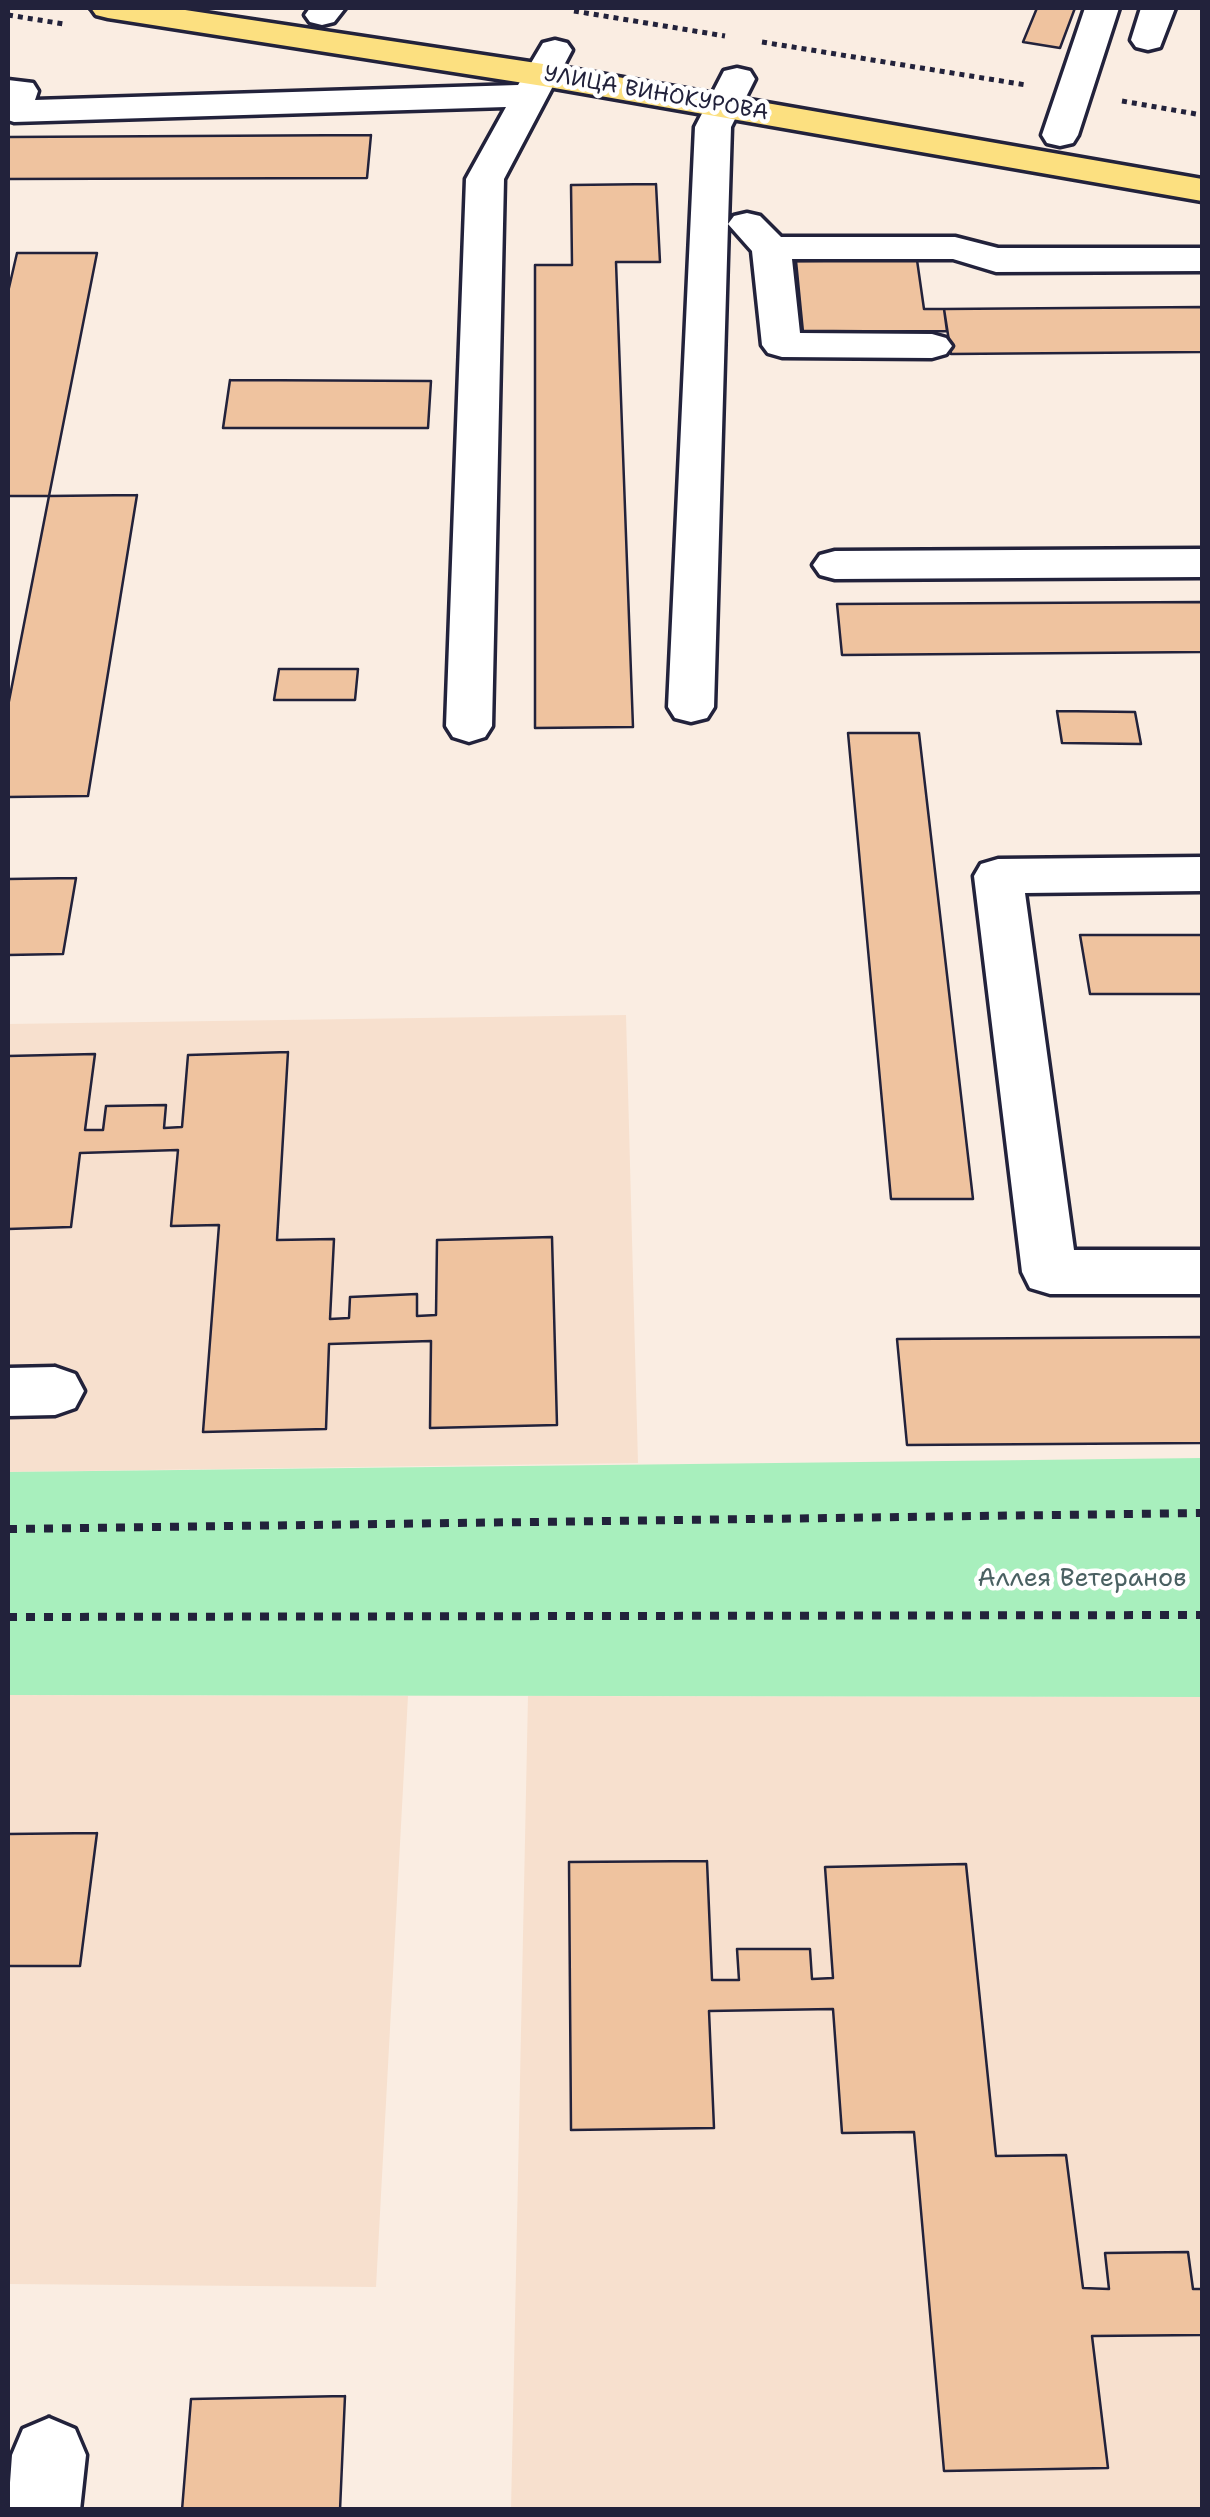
<!DOCTYPE html>
<html>
<head>
<meta charset="utf-8">
<style>
  body { margin:0 }
  #map { position:relative; width:1210px; height:2517px; overflow:hidden; background:#faede2; font-family:"Shantell Sans",sans-serif }
  canvas { display:block }
  .frame { position:absolute; inset:0; border:10px solid #22223b; pointer-events:none }
</style>
</head>
<body>
<div id="map">
<canvas width="1210" height="2517"></canvas>
<div class="frame"></div>
</div>
<script>
const g = document.querySelector('canvas').getContext('2d');
g.lineJoin = 'round';
function fillPath(path, color) { g.fillStyle = color; g.fill(path, 'evenodd'); }
const toPath = rows => new Path2D(rows.map(r => 'M' + r).join(''));
function strokePath(path, color, width, dash) { g.strokeStyle = color; g.lineWidth = width; g.lineCap = dash ? 'butt' : 'round'; g.setLineDash(dash || []); g.stroke(path); }
function label(font, color, halo, rows, align = 'center') {
  g.font = font + ' "Shantell Sans",sans-serif'; g.lineWidth = 9; g.setLineDash([]); g.textBaseline = 'middle'; g.strokeStyle = halo; g.fillStyle = color; for (const [text, x, y, turn = 0] of rows) {
    g.save(); g.translate(x, y); g.rotate((+turn || 0) * Math.PI / 180); g.textAlign = isNaN(turn) ? turn : align; if (halo) g.strokeText(text, 0, 0); g.fillText(text, 0, 0); g.restore();
  }
}
fillPath(toPath([
  [626,1015,638,1463,8,1472,8,1024],
  [8,1695,408,1696,376,2287,8,2284],
  [528,1696,1202,1697,1202,2509,511,2510]
]), '#f7e0ce');
fillPath(toPath([
  [1202,1458,1202,1697,8,1695,8,1472]
]), '#a8efbd');
const building = toPath([
  [1037,8,1075,8,1060,48,1023,42,1037,8],
  [371,135,367,178,8,179,8,137,371,135],
  [656,184,660,262,616,262,633,727,535,728,535,265,572,265,571,185,656,184],
  [17,253,97,253,49,496,8,496,8,292,17,253],
  [917,260,924,309,944,309,947,331,803,332,796,261,917,260],
  [1202,307,1202,352,951,354,944,309,1202,307],
  [230,380,431,381,428,428,223,428,230,380],
  [137,495,88,796,8,797,8,706,49,496,137,495],
  [1202,602,1202,652,842,655,837,604,1202,602],
  [279,669,358,669,355,700,274,700,279,669],
  [1057,711,1135,712,1141,744,1062,743,1057,711],
  [848,733,919,733,973,1199,891,1199,848,733],
  [76,878,63,954,8,955,8,879,76,878],
  [1080,935,1202,935,1202,994,1090,994,1080,935],
  [288,1052,277,1240,334,1239,330,1319,349,1318,350,1297,417,1294,417,1316,436,1315,437,1240,552,1237,557,1425,430,1428,431,1341,329,1344,326,1429,203,1432,219,1225,171,1226,178,1150,80,1153,71,1227,8,1229,8,1056,95,1054,85,1130,103,1130,106,1106,166,1105,164,1128,182,1127,188,1055,288,1052],
  [1202,1337,1202,1443,907,1445,897,1339,1202,1337],
  [97,1833,80,1966,8,1966,8,1834,97,1833],
  [707,1861,712,1980,739,1980,737,1949,810,1949,812,1979,833,1978,825,1867,966,1864,996,2156,1066,2155,1083,2288,1109,2289,1105,2253,1188,2252,1193,2289,1202,2289,1202,2335,1092,2336,1108,2468,944,2471,914,2132,842,2133,833,2009,709,2011,714,2128,571,2130,569,1862,707,1861],
  [345,2396,340,2510,182,2510,191,2399,345,2396]
]);
fillPath(building, '#efc39f');
strokePath(building, '#22223b', 2.5);
const minor = toPath([
  [310,8,345,8,334,22,322,25,310,22,305,15,310,8],
  [1085,8,1119,8,1078,135,1073,143,1060,146,1047,143,1042,135,1085,8],
  [1141,8,1175,8,1160,47,1148,50,1136,47,1131,40,1141,8],
  [555,40,567,43,572,50,504,179,492,726,485,737,469,742,453,737,446,726,466,179,506,107,14,122,8,120,8,80,33,83,38,91,35,100,518,85,543,43,555,40],
  [737,68,750,71,755,79,731,127,728,224,734,216,747,213,760,216,781,237,955,237,998,248,1202,248,1202,271,996,272,953,259,792,259,800,333,932,334,946,338,952,346,946,354,932,358,782,357,768,353,762,345,752,251,728,224,714,707,707,718,691,722,675,718,668,707,695,127,724,71,737,68],
  [1202,549,1202,577,835,579,820,575,813,565,820,555,835,551,1202,549],
  [1202,857,1202,891,1025,893,1074,1250,1202,1250,1202,1294,1050,1294,1030,1288,1022,1272,974,876,981,864,998,859,1202,857],
  [55,1367,75,1374,84,1391,75,1408,55,1415,8,1416,8,1368,55,1367],
  [49,2418,75,2429,86,2455,80,2510,8,2510,12,2455,23,2429,49,2418]
]);
const major = toPath([
  [91,8,172,8,543,64,1202,179,1202,201,543,86,108,18,96,15,91,8]
]);
strokePath(minor, '#22223b', 7);
strokePath(major, '#22223b', 7);
strokePath(toPath([
  [574,11,725,36],
  [8,15,64,24],
  [762,42,1026,85],
  [1122,101,1202,115]
]), '#22223b', 5, [5, 5]);
strokePath(toPath([
  [8,1529,1202,1513],
  [8,1617,1202,1615]
]), '#22223b', 8, [9, 9]);
fillPath(minor, '#fff');
fillPath(major, '#fce080');
label('22px', '#22223b', '#fff', [
  ["УЛИЦА ВИНОКУРОВА",656,94,10]
]);
label('25px', '#4a6062', '#fff', [
  ["Аллея Ветеранов",1082,1579]
]);
</script>
</body>
</html>
